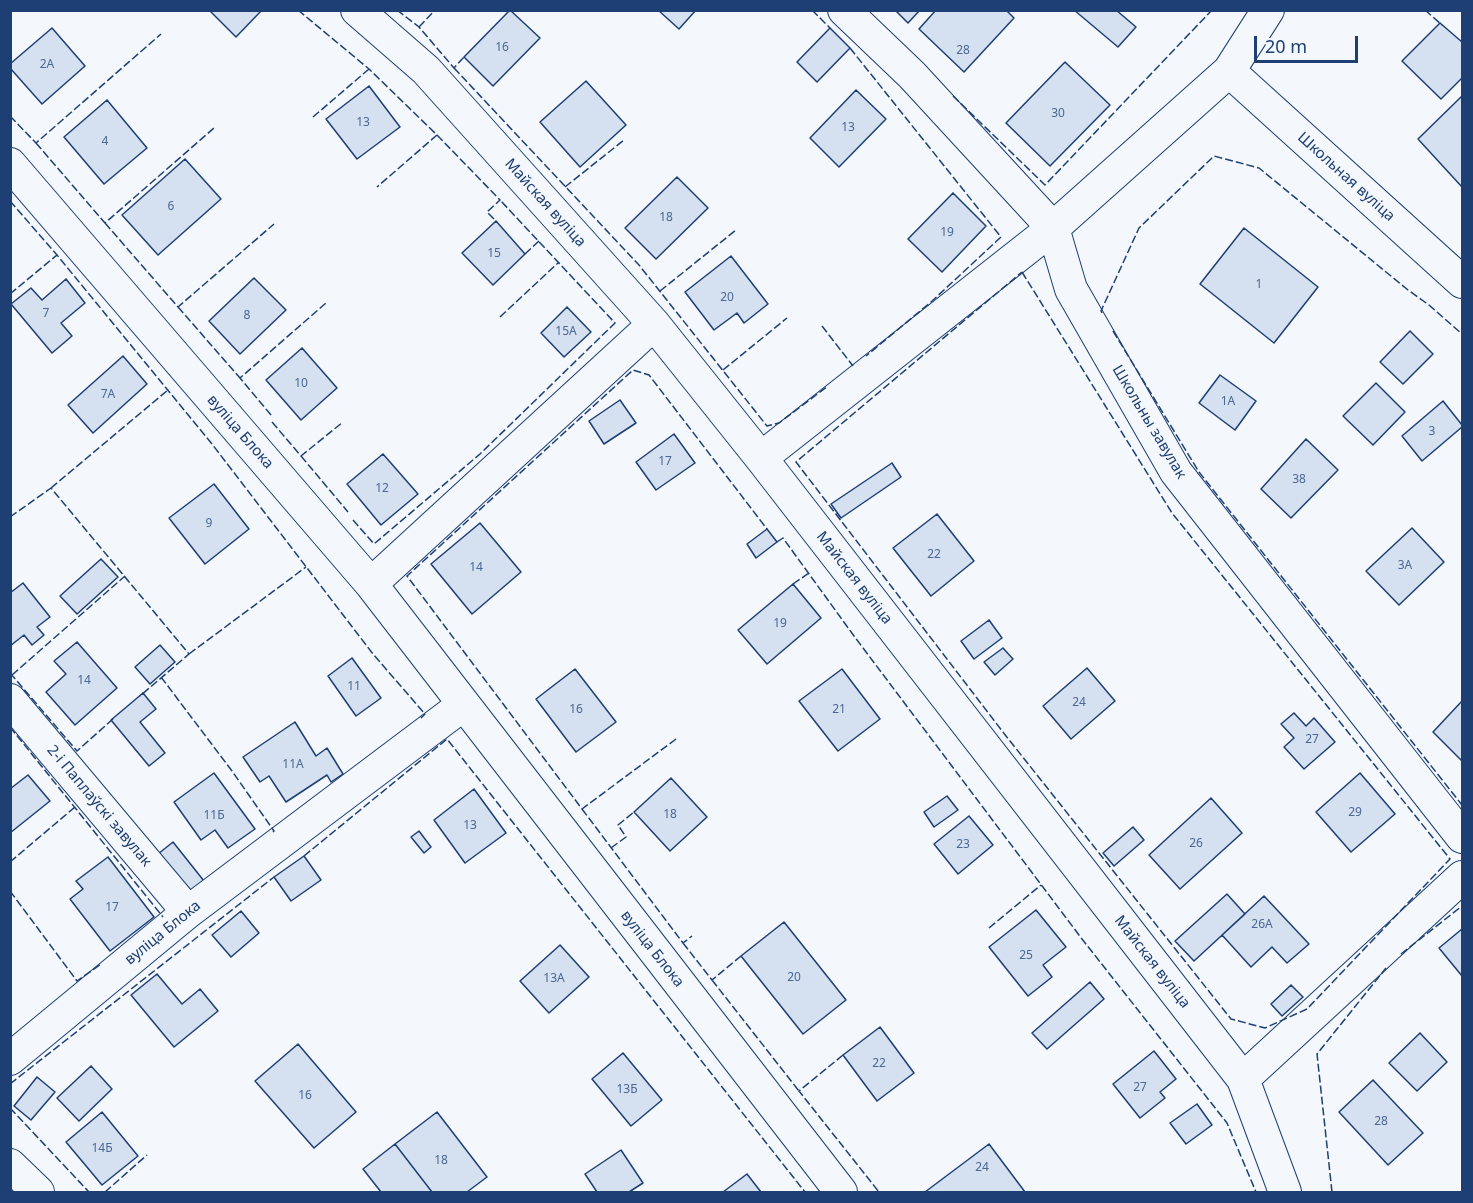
<!DOCTYPE html>
<html>
<head>
<meta charset="utf-8">
<style>
  body { margin:0 }
  #map { position:relative; width:1473px; height:1203px; overflow:hidden; background:#f4f7fb; font-family:"Noto Sans",sans-serif }
  canvas { display:block }
  .frame { position:absolute; inset:0; border:12px solid #1d3f73; pointer-events:none }
  .scale { position:absolute; left:1254px; top:36px; width:104px; height:27px; box-sizing:border-box; border:3px solid #1d3f73; border-top:0; padding-left:8px; font-size:18px; line-height:21px; white-space:nowrap; color:#1d3f73; -webkit-text-stroke:4px #f4f7fb; paint-order:stroke }
</style>
</head>
<body>
<div id="map">
<canvas width="1473" height="1203"></canvas>
<div class="frame"></div>
<div class="scale">20 m</div>
</div>
<script>
const g = document.querySelector('canvas').getContext('2d');
g.lineJoin = 'round';
function fillPath(path, color) { g.fillStyle = color; g.fill(path, 'evenodd'); }
const toPath = rows => new Path2D(rows.map(r => 'M' + r).join(''));
function strokePath(path, color, width, dash) { g.strokeStyle = color; g.lineWidth = width; g.lineCap = dash ? 'butt' : 'round'; g.setLineDash(dash || []); g.stroke(path); }
function label(font, color, halo, rows, align = 'center') {
  g.font = font + ' "Noto Sans",sans-serif'; g.lineWidth = 4.5; g.setLineDash([]); g.textBaseline = 'middle'; g.strokeStyle = halo; g.fillStyle = color; for (const [text, x, y, turn = 0] of rows) {
    g.save(); g.translate(x, y); g.rotate((+turn || 0) * Math.PI / 180); g.textAlign = isNaN(turn) ? turn : align; if (halo) g.strokeText(text, 0, 0); g.fillText(text, 0, 0); g.restore();
  }
}
const building = toPath([
  [209,10,262,10,236,37,209,10],
  [510,10,540,38,493,86,464,57,510,10],
  [658,10,696,10,679,29,658,10],
  [895,10,920,10,908,23,895,10],
  [936,10,1006,10,1014,18,964,72,919,29,936,10],
  [1074,10,1116,10,1136,27,1118,47,1074,10],
  [1440,23,1462,42,1462,78,1441,99,1402,61,1440,23],
  [52,28,85,66,42,104,10,68,10,64,52,28],
  [830,28,850,48,817,82,797,62,830,28],
  [1065,62,1110,105,1050,166,1006,123,1065,62],
  [586,81,626,125,580,167,540,122,586,81],
  [369,86,400,127,357,159,326,119,369,86],
  [856,90,886,119,839,167,810,138,856,90],
  [1462,96,1462,187,1418,139,1462,96],
  [107,100,147,148,104,184,64,137,107,100],
  [185,159,221,199,158,255,122,215,185,159],
  [677,177,708,208,656,259,625,228,677,177],
  [953,193,986,226,942,272,908,239,953,193],
  [496,221,525,254,493,285,462,253,496,221],
  [1244,228,1318,287,1274,343,1200,284,1244,228],
  [731,256,768,304,744,323,737,313,714,330,685,292,731,256],
  [254,278,286,310,240,354,209,321,254,278],
  [66,279,85,303,61,323,72,336,52,353,11,304,31,288,42,300,66,279],
  [567,307,591,332,564,357,541,333,567,307],
  [1410,331,1433,354,1403,384,1380,362,1410,331],
  [302,348,337,388,301,420,266,380,302,348],
  [123,356,147,384,93,433,68,405,123,356],
  [1220,375,1256,401,1235,430,1199,403,1220,375],
  [1376,383,1405,412,1373,445,1343,416,1376,383],
  [620,400,636,423,604,444,589,421,620,400],
  [1443,401,1462,425,1462,427,1422,461,1402,436,1443,401],
  [674,434,695,463,656,490,636,462,674,434],
  [1306,439,1338,470,1291,518,1261,489,1306,439],
  [383,454,418,494,381,525,347,484,383,454],
  [892,463,901,477,841,518,831,504,892,463],
  [214,484,249,529,205,564,169,518,214,484],
  [937,514,974,561,931,596,893,548,937,514],
  [480,523,521,572,472,614,431,564,480,523],
  [1412,528,1444,562,1399,605,1366,571,1412,528],
  [767,529,777,542,756,558,747,544,767,529],
  [101,559,118,577,77,614,60,596,101,559],
  [23,583,50,617,37,627,44,635,32,645,24,635,10,646,10,593,23,583],
  [793,584,821,618,767,664,738,630,793,584],
  [989,620,1002,638,974,659,961,641,989,620],
  [77,642,117,688,75,725,46,692,66,674,54,661,77,642],
  [160,645,175,662,150,684,135,667,160,645],
  [1003,648,1013,659,995,675,984,662,1003,648],
  [352,658,381,698,356,716,328,676,352,658],
  [1087,668,1115,701,1071,739,1043,706,1087,668],
  [575,669,616,722,576,752,536,699,575,669],
  [842,669,880,719,838,751,799,701,842,669],
  [143,693,156,709,140,722,165,753,149,766,111,720,143,693],
  [1462,701,1462,761,1433,732,1462,701],
  [1294,713,1306,726,1314,718,1335,742,1304,769,1284,747,1294,738,1281,724,1294,713],
  [295,722,316,756,327,748,343,774,331,782,327,775,286,802,269,776,260,782,243,757,295,722],
  [214,773,255,829,228,848,215,830,201,840,174,802,214,773],
  [1360,773,1395,814,1351,852,1316,812,1360,773],
  [28,775,50,801,10,833,10,789,28,775],
  [671,778,707,817,670,851,634,812,671,778],
  [474,789,506,833,465,863,434,820,474,789],
  [947,796,958,810,934,827,924,812,947,796],
  [1211,798,1242,833,1180,889,1149,855,1211,798],
  [969,816,993,845,958,874,934,844,969,816],
  [1133,827,1144,840,1114,866,1103,853,1133,827],
  [419,831,431,847,424,853,411,837,419,831],
  [173,842,204,881,188,893,158,854,173,842],
  [304,856,321,880,291,901,274,877,304,856],
  [108,857,154,917,110,951,70,899,83,889,76,881,108,857],
  [1227,894,1245,914,1194,961,1175,941,1227,894],
  [1264,896,1309,944,1287,963,1272,947,1251,967,1222,935,1264,896],
  [1036,910,1066,947,1043,965,1052,977,1028,996,989,947,1036,910],
  [241,911,259,933,231,957,212,935,241,911],
  [784,922,846,1000,803,1034,741,956,784,922],
  [1462,929,1462,976,1439,948,1462,929],
  [560,945,589,977,549,1013,520,981,560,945],
  [157,974,182,1004,200,989,218,1011,174,1047,131,995,157,974],
  [1090,982,1104,999,1047,1049,1032,1033,1090,982],
  [1291,985,1303,997,1282,1016,1271,1004,1291,985],
  [880,1027,914,1073,877,1101,843,1055,880,1027],
  [1420,1033,1447,1062,1417,1091,1389,1063,1420,1033],
  [298,1044,356,1112,314,1148,255,1081,298,1044],
  [1154,1051,1176,1079,1160,1092,1165,1098,1140,1118,1113,1084,1154,1051],
  [623,1053,662,1100,631,1126,592,1079,623,1053],
  [91,1066,112,1089,79,1121,57,1098,91,1066],
  [37,1077,55,1092,31,1120,14,1106,37,1077],
  [1373,1080,1423,1133,1388,1165,1339,1112,1373,1080],
  [1197,1104,1212,1125,1186,1144,1170,1123,1197,1104],
  [102,1112,138,1156,102,1185,66,1142,102,1112],
  [437,1112,487,1177,467,1192,432,1192,395,1144,437,1112],
  [395,1144,432,1192,381,1192,363,1169,395,1144],
  [989,1144,1025,1192,925,1192,989,1144],
  [621,1150,643,1183,629,1192,597,1192,585,1174,621,1150],
  [747,1174,761,1192,723,1192,747,1174]
]);
fillPath(building, '#d5e0f0');
strokePath(building, '#1d3f73', 1.5);
const street = toPath([
  [357,10,426,70,654,324,761,458,1243,1079,1285,1192],
  [844,10,912,75,1053,228,1071,289,1176,472,1462,837],
  [1229,71,1462,282],
  [10,164,371,584,841,1192],
  [761,458,1053,228,1229,71,1268,10],
  [371,584,654,324],
  [10,700,188,912],
  [10,1059,188,912,463,705],
  [1243,1079,1462,877],
  [10,1165,38,1192]
]);
strokePath(street, '#1d3f73', 34);
strokePath(street, '#f4f7fb', 32);
strokePath(toPath([
  [298,10,369,69,437,135,377,187],
  [397,10,419,27,454,68,464,57],
  [812,10,830,28],
  [1425,10,1442,25],
  [419,27,435,10],
  [850,48,1001,237,931,302,866,356],
  [454,68,639,265,767,426,779,423,828,386],
  [953,96,1045,185,1212,10],
  [10,116,36,143,161,34],
  [313,117,369,69],
  [437,135,500,200,487,212,496,221],
  [36,143,105,223,214,128],
  [565,187,624,140],
  [10,201,57,255,212,444,373,654,425,714,421,718],
  [105,223,178,307,274,224],
  [525,254,539,241],
  [1022,272,1172,513,1450,859,1307,1009,1265,1028,1231,1019,1006,736,796,462,1022,272],
  [660,291,736,230],
  [10,294,57,255],
  [178,307,240,378],
  [1102,313,1101,311,1139,228,1214,156,1259,168,1408,290,1429,305,1462,334],
  [500,317,559,262],
  [822,326,853,366],
  [1113,331,1199,472,1462,805],
  [723,370,787,318],
  [271,415,240,378,326,303],
  [272,422,301,456,343,422],
  [301,456,348,512],
  [51,488,168,390],
  [10,517,51,488,189,654,140,696],
  [353,520,374,544,480,454,615,323,500,200],
  [777,542,783,538,854,636,1082,939,1227,1123,1256,1192],
  [793,584,809,573],
  [189,654,306,567],
  [10,673,77,751,113,719],
  [12,675,125,576],
  [161,677,232,771,274,831,273,832],
  [10,727,163,917],
  [676,739,582,809,407,576,633,370,649,375,767,529],
  [582,809,683,943,692,936],
  [611,848,626,837,618,825,634,812],
  [304,856,447,739,805,1192],
  [10,862,75,807],
  [10,891,77,981,101,964],
  [989,928,1041,885],
  [683,943,712,980,741,956],
  [1401,954,1462,906],
  [712,980,799,1091],
  [843,1055,799,1091,879,1192],
  [10,1084,274,877],
  [10,1108,89,1192],
  [105,1192,147,1155],
  [1332,1192,1317,1054,1386,968]
]), '#1d3f73', 1.5, [8, 3]);
label('12px', '#4b6792', null, [
  ["16",502,48],
  ["28",963,51],
  ["2А",47,65],
  ["30",1058,114],
  ["13",363,123],
  ["13",848,128],
  ["4",105,142],
  ["6",171,207],
  ["18",666,218],
  ["19",947,233],
  ["15",494,254],
  ["1",1259,285],
  ["20",727,298],
  ["7",46,314],
  ["8",247,316],
  ["15А",566,332],
  ["10",301,384],
  ["7А",108,395],
  ["1А",1228,402],
  ["3",1432,432],
  ["17",665,462],
  ["38",1299,480],
  ["12",382,489],
  ["9",209,524],
  ["22",934,555],
  ["3А",1405,566],
  ["14",476,568],
  ["19",780,624],
  ["14",84,681],
  ["11",354,687],
  ["24",1079,703],
  ["16",576,710],
  ["21",839,710],
  ["27",1312,740],
  ["11А",293,765],
  ["29",1355,813],
  ["18",670,815],
  ["11Б",214,816],
  ["13",470,826],
  ["26",1196,844],
  ["23",963,845],
  ["17",112,908],
  ["26А",1262,925],
  ["25",1026,956],
  ["20",794,978],
  ["13А",554,979],
  ["22",879,1064],
  ["27",1140,1088],
  ["13Б",627,1090],
  ["16",305,1096],
  ["28",1381,1122],
  ["14Б",102,1149],
  ["18",441,1161],
  ["24",982,1168]
]);
label('15px', '#1d3f73', '#f4f7fb', [
  ["Школьная вуліца",1346,177,42],
  ["Майская вуліца",545,203,48],
  ["Школьны завулак",1149,422,59],
  ["вуліца Блока",240,432,49],
  ["Майская вуліца",854,578,52],
  ["2-і Паплаўскі завулак",99,806,50],
  ["вуліца Блока",163,933,-39],
  ["вуліца Блока",652,949,52],
  ["Майская вуліца",1152,962,52]
]);
</script>
</body>
</html>
